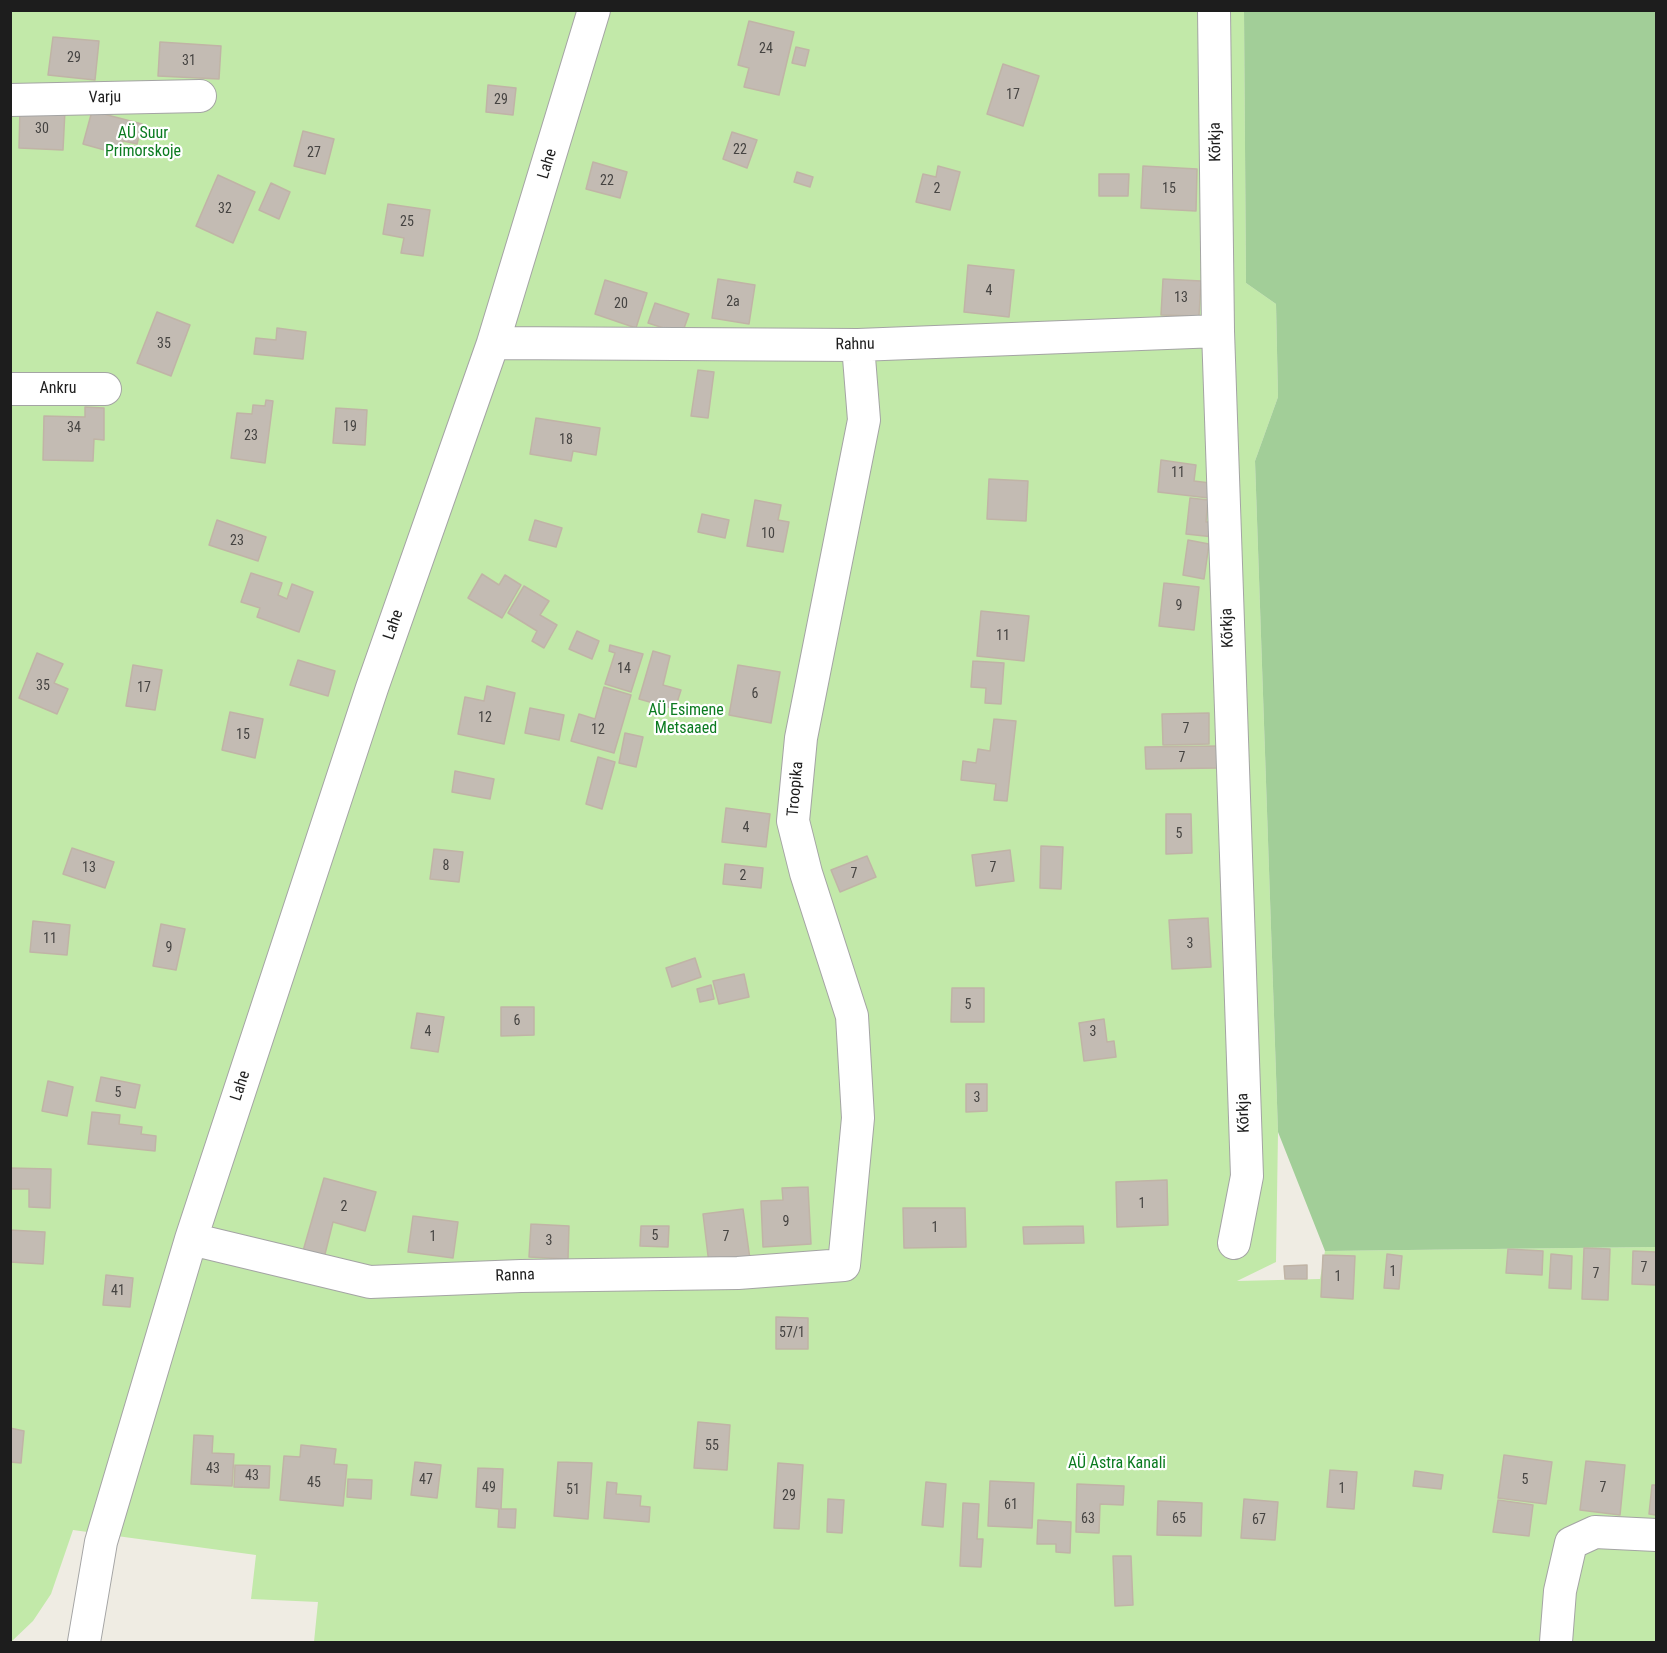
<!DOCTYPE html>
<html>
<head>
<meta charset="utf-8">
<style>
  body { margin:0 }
  #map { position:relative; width:1667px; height:1653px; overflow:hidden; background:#efece3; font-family:"Roboto Condensed",sans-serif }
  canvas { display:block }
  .frame { position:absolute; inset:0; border:12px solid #1d1d1d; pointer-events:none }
</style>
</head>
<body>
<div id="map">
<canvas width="1667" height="1653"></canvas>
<div class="frame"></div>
</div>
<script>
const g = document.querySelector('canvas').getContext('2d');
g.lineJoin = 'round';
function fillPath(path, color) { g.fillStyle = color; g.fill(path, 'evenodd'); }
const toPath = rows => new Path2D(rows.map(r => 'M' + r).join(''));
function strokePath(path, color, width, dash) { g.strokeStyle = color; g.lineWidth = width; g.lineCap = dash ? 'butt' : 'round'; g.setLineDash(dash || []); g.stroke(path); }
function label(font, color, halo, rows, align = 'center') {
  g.font = font + ' "Roboto Condensed",sans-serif'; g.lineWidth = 4.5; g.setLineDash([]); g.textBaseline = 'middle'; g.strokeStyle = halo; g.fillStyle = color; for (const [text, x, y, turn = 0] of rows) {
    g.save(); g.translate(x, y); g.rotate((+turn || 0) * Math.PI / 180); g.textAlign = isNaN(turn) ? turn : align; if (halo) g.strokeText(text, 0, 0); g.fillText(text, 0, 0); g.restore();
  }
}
fillPath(toPath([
  [10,11,1244,11,1246,283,1276,304,1278,397,1255,461,1278,1132,1276,1262,1237,1281,1320,1279,1325,1251,1656,1247,1656,1642,314,1642,318,1602,251,1599,256,1555,73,1530,51,1594,33,1621,11,1642]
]), '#c2e9a9');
fillPath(toPath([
  [1244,11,1656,11,1656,1247,1325,1251,1278,1132,1255,461,1278,397,1276,304,1246,283]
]), '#a2ce98');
const building = toPath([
  [749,21,794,32,779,95,744,87,749,68,738,65,749,21],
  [53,37,99,41,95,80,48,75,53,37],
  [160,42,221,46,219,79,158,76,160,42],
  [796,47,809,50,805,66,792,63,796,47],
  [1003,64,1039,76,1023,126,987,114,1003,64],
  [488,85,516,88,513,115,486,112,488,85],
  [20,108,65,110,63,150,19,148,20,108],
  [92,111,142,124,137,144,123,141,119,154,83,144,92,111],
  [303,131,334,139,325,174,294,166,303,131],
  [732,132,757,140,747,168,723,159,732,132],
  [593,162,627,172,620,198,586,189,593,162],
  [938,166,960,172,950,210,916,202,923,174,936,177,938,166],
  [1143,166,1197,169,1196,211,1141,208,1143,166],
  [797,172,813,177,810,187,794,182,797,172],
  [1099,174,1129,174,1128,196,1099,196,1099,174],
  [218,175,255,192,233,243,196,226,218,175],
  [271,183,290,192,279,219,259,210,271,183],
  [388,204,430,210,423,256,401,253,404,238,383,234,388,204],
  [968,265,1014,270,1009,317,964,312,968,265],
  [718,279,755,285,749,324,712,318,718,279],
  [1163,279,1201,281,1199,316,1161,315,1163,279],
  [605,280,647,293,636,328,595,314,605,280],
  [655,303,689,314,682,334,648,323,655,303],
  [157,312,190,325,171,376,137,363,157,312],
  [277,328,306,332,303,359,254,354,256,338,276,340,277,328],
  [698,370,714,372,708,418,691,416,698,370],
  [266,400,273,401,265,463,231,458,237,413,252,414,253,405,265,406,266,400],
  [85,407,104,408,104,440,94,439,93,461,43,460,44,416,85,417,85,407],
  [336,408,367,410,365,445,333,443,336,408],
  [536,418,600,428,596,455,573,451,571,461,530,454,536,418],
  [1161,460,1196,465,1194,481,1210,483,1209,498,1158,492,1161,460],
  [989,479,1028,481,1026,521,987,519,989,479],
  [1190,498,1208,500,1206,522,1215,522,1214,537,1186,534,1190,498],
  [755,500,781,505,778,520,789,522,783,552,747,546,755,500],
  [702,514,729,520,725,538,698,532,702,514],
  [217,520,266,537,258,561,209,545,217,520],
  [535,520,562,528,556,547,529,540,535,520],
  [1188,540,1209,544,1204,579,1183,575,1188,540],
  [251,573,282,583,278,595,287,599,292,584,313,592,299,632,257,617,260,608,241,602,251,573],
  [482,574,499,585,505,575,521,585,502,618,468,598,482,574],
  [1164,583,1199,587,1194,630,1159,626,1164,583],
  [524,586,549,601,540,615,557,625,544,648,532,641,537,631,508,613,524,586],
  [981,611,1029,616,1024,661,977,656,981,611],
  [577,631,599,641,592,659,569,649,577,631],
  [610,645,643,654,631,692,605,684,615,653,609,651,610,645],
  [653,651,670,656,663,685,681,690,675,709,639,699,653,651],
  [37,653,63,664,54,683,68,689,57,714,19,698,37,653],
  [298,660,335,671,328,696,290,685,298,660],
  [973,661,1004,663,1001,704,985,703,986,688,971,687,973,661],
  [133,665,162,670,155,710,126,706,133,665],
  [738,665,780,672,771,723,729,715,738,665],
  [487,686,515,693,504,744,458,734,465,697,484,701,487,686],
  [604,687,631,695,614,753,571,741,579,714,595,719,604,687],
  [530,708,564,715,559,740,525,733,530,708],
  [230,712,263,719,255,758,222,750,230,712],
  [1209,713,1209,744,1163,745,1162,714,1209,713],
  [994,719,1016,721,1007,801,994,800,996,784,961,780,963,761,976,763,978,749,990,751,994,719],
  [625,733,643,737,636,767,619,763,625,733],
  [1219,746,1219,768,1146,769,1145,747,1219,746],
  [598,757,615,762,602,809,586,804,598,757],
  [455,771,494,779,490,799,452,792,455,771],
  [726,808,770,814,766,847,722,842,726,808],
  [1166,814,1191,814,1192,853,1166,854,1166,814],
  [1041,846,1063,847,1061,889,1040,888,1041,846],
  [72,848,114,862,105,888,63,874,72,848],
  [434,849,463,852,459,882,430,879,434,849],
  [1010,850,1014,881,976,886,972,855,1010,850],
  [867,856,876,877,840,892,831,870,867,856],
  [725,864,763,868,761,888,723,884,725,864],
  [1208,918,1211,967,1172,969,1169,920,1208,918],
  [33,921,70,925,67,955,30,952,33,921],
  [161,924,185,929,176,970,153,966,161,924],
  [695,958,701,977,672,987,666,968,695,958],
  [744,974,749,997,719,1004,713,981,744,974],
  [711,985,714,999,700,1002,697,989,711,985],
  [952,988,984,988,984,1022,951,1022,952,988],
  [501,1007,534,1007,534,1035,501,1036,501,1007],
  [417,1013,444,1017,438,1052,411,1048,417,1013],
  [1104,1019,1107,1042,1114,1041,1116,1057,1084,1061,1079,1023,1104,1019],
  [101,1077,140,1085,135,1108,96,1101,101,1077],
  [48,1081,73,1087,67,1116,42,1111,48,1081],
  [966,1084,987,1084,987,1111,966,1112,966,1084],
  [92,1112,120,1115,119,1124,142,1127,141,1134,156,1136,155,1151,88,1144,92,1112],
  [10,1168,51,1169,50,1208,29,1207,29,1189,10,1189,10,1168],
  [324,1178,376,1192,365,1231,333,1222,324,1258,303,1251,324,1178],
  [1167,1180,1168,1225,1117,1227,1116,1182,1167,1180],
  [808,1187,811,1244,763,1247,761,1201,783,1200,782,1188,808,1187],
  [903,1208,965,1208,966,1247,904,1248,903,1208],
  [743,1209,750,1259,709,1264,703,1214,743,1209],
  [413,1216,458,1222,453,1258,408,1252,413,1216],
  [531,1224,569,1226,568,1259,529,1257,531,1224],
  [641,1226,669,1226,668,1247,640,1246,641,1226],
  [1083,1226,1084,1243,1024,1244,1023,1227,1083,1226],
  [10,1230,45,1232,43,1264,10,1262,10,1230],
  [1584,1248,1610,1249,1608,1300,1582,1299,1584,1248],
  [1508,1249,1543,1251,1542,1275,1506,1273,1508,1249],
  [1633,1251,1656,1252,1656,1285,1632,1284,1633,1251],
  [1387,1254,1402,1256,1399,1289,1384,1288,1387,1254],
  [1551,1254,1572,1256,1571,1289,1549,1288,1551,1254],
  [1323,1255,1355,1256,1353,1299,1321,1297,1323,1255],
  [1307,1265,1307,1279,1285,1279,1284,1266,1307,1265],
  [106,1275,133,1278,130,1307,103,1305,106,1275],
  [776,1317,808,1318,808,1349,776,1349,776,1317],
  [698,1422,730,1425,727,1470,694,1468,698,1422],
  [10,1428,24,1431,21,1463,10,1462,10,1428],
  [194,1435,213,1436,212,1453,234,1454,232,1486,191,1484,194,1435],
  [301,1445,336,1449,334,1464,347,1465,343,1506,280,1500,284,1456,300,1457,301,1445],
  [1504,1455,1552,1462,1546,1504,1498,1498,1504,1455],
  [1586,1461,1625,1465,1620,1515,1580,1510,1586,1461],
  [415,1462,441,1465,437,1498,411,1495,415,1462],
  [558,1462,592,1463,588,1519,554,1516,558,1462],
  [778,1463,803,1465,799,1529,774,1528,778,1463],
  [235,1465,270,1466,269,1488,234,1487,235,1465],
  [478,1468,503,1469,501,1509,516,1509,515,1528,498,1527,499,1509,476,1507,478,1468],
  [1330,1470,1357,1472,1354,1509,1327,1507,1330,1470],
  [1415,1471,1443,1475,1441,1489,1413,1486,1415,1471],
  [348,1479,372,1480,371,1499,347,1497,348,1479],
  [990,1481,1034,1483,1032,1528,988,1526,990,1481],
  [607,1482,617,1483,616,1494,641,1496,640,1506,650,1507,649,1522,604,1518,607,1482],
  [926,1482,946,1484,943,1527,922,1525,926,1482],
  [1077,1484,1124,1486,1123,1505,1100,1504,1099,1533,1076,1532,1077,1484],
  [1652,1485,1656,1485,1656,1515,1649,1514,1652,1485],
  [828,1499,844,1500,842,1533,827,1532,828,1499],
  [1244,1499,1278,1502,1275,1540,1241,1538,1244,1499],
  [1498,1500,1533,1505,1529,1536,1493,1532,1498,1500],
  [1158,1501,1202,1503,1201,1536,1157,1535,1158,1501],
  [963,1503,979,1504,977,1539,983,1539,981,1567,960,1566,963,1503],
  [1038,1520,1071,1522,1070,1553,1056,1552,1056,1544,1037,1544,1038,1520],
  [1113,1556,1131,1556,1133,1605,1115,1606,1113,1556]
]);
fillPath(building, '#c3bbb3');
strokePath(building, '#c0b4a6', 1.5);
const street = toPath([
  [1214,10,1218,331,1247,1176,1234,1243],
  [10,100,200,96],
  [493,343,858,345,1218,331],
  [10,389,105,389],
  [191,1239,370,1282,521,1276,738,1273,844,1265,858,1118,852,1016,806,873,793,821,801,738,864,420,858,345],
  [84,1642,101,1542,191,1239,372,688,493,343,594,10],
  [1556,1642,1560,1591,1571,1543,1595,1532,1656,1535]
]);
strokePath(street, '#a4a4a4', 34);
strokePath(street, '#fff', 32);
label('14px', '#464442', null, [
  ["24",766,49],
  ["29",74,58],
  ["31",189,61],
  ["17",1013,95],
  ["29",501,100],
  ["30",42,129],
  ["22",740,150],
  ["27",314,153],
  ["22",607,181],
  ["2",937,189],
  ["15",1169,189],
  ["32",225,209],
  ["25",407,222],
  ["4",989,291],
  ["13",1181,298],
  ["2a",733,302],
  ["20",621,304],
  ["35",164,344],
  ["19",350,427],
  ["34",74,428],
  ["23",251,436],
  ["18",566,440],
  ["11",1178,473],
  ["10",768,534],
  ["23",237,541],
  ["9",1179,606],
  ["11",1003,636],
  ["14",624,669],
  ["35",43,686],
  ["17",144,688],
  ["6",755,694],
  ["12",485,718],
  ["7",1186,729],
  ["12",598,730],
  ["15",243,735],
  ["7",1182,758],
  ["4",746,828],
  ["5",1179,834],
  ["8",446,866],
  ["13",89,868],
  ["7",993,868],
  ["7",854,874],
  ["2",743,876],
  ["11",50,939],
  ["3",1190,944],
  ["9",169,948],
  ["5",968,1005],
  ["6",517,1021],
  ["4",428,1032],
  ["3",1093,1032],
  ["5",118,1093],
  ["3",977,1098],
  ["1",1142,1204],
  ["2",344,1207],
  ["9",786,1222],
  ["1",935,1228],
  ["5",655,1236],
  ["1",433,1237],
  ["7",726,1237],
  ["3",549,1241],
  ["7",1644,1268],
  ["1",1393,1272],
  ["7",1596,1274],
  ["1",1338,1277],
  ["41",118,1291],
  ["57/1",792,1333],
  ["55",712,1446],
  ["43",213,1469],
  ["43",252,1476],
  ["47",426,1480],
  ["5",1525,1480],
  ["45",314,1483],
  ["49",489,1488],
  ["7",1603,1488],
  ["1",1342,1489],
  ["51",573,1490],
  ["29",789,1496],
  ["61",1011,1505],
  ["63",1088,1519],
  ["65",1179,1519],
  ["67",1259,1520]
]);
label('16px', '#1d1d1d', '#fff', [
  ["Varju",105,98,-1],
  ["Kõrkja",1216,142,-91],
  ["Lahe",548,164,-73],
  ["Rahnu",855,345,-1],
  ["Ankru",58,389],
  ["Lahe",394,625,-71],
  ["Kõrkja",1228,628,-92],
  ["Troopika",796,789,-85],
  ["Lahe",241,1086,-72],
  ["Kõrkja",1244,1113,-92],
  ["Ranna",515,1276,-2]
]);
label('16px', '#0b7b20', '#fff', [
  ["AÜ Suur",143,134],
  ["Primorskoje",143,152],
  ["AÜ Esimene",686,711],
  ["Metsaaed",686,729],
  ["AÜ Astra Kanali",1117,1464]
]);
</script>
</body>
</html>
